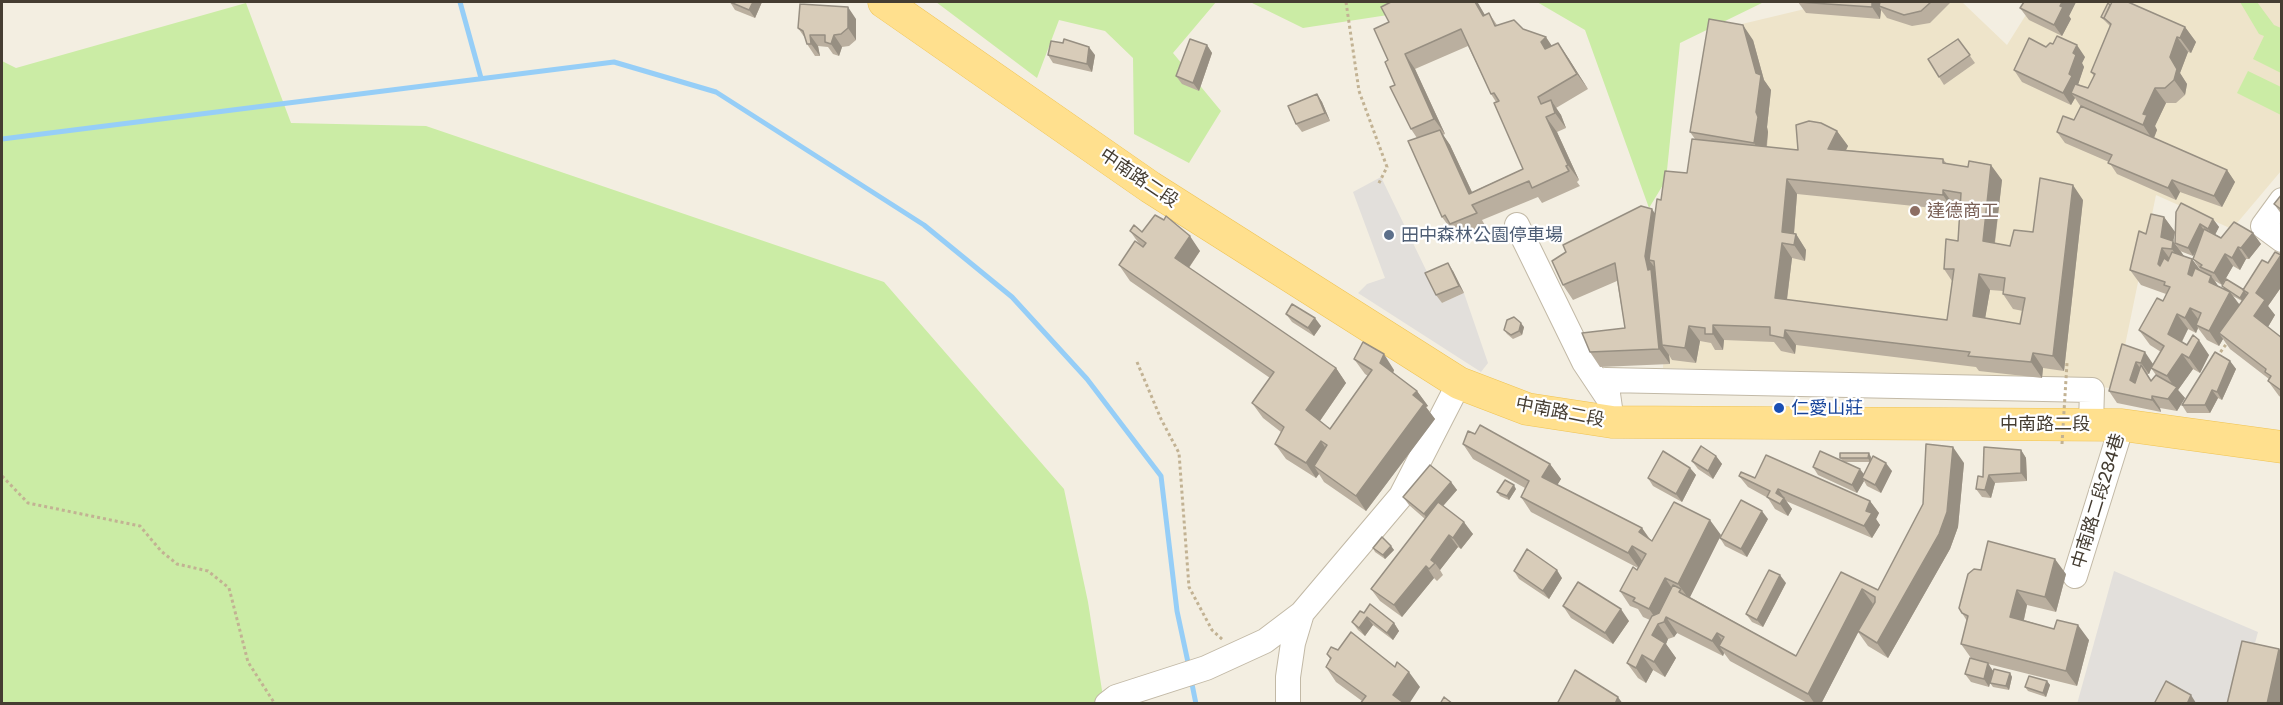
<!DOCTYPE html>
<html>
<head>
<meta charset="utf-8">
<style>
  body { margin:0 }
  #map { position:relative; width:2283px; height:705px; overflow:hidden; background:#f3eee1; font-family:"Golos Text",sans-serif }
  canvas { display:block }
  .frame { position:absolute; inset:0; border:3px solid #453d32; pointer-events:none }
</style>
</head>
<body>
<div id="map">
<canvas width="2283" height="705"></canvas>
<div class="frame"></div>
</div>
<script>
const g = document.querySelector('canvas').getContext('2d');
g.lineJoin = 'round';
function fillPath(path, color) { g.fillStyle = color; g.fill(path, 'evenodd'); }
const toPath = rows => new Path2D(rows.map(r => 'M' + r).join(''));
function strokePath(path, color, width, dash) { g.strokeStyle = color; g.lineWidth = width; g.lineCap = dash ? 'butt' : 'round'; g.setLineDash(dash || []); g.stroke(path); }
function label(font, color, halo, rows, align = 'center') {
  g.font = font + ' "Golos Text","Noto Sans TC",sans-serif'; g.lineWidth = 4.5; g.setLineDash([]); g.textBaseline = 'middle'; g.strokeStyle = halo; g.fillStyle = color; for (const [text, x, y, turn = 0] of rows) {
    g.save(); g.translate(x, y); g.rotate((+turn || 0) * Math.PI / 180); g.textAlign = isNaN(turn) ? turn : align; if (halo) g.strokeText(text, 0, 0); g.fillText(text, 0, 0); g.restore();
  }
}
fillPath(toPath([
  [1834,2,1962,2,2007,45,2034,2,2281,2,2281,171,2232,229,2156,195,2116,389,2046,379,1663,368,1669,246,1706,94,1717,30]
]), '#eee4ca');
fillPath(toPath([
  [936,2,1216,2,1173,53,1221,111,1189,163,1134,134,1133,58,1105,31,1059,20,1037,78],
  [1250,2,1413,2,1401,13,1303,28],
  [1537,2,1764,2,1680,43,1666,180,1649,208,1585,30],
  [2240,2,2257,2,2274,25,2281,28,2281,73,2253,59,2264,36,2259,34],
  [246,3,291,123,426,126,884,282,1064,489,1088,602,1104,703,2,703,2,61,16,68],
  [2248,71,2281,87,2281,115,2237,93]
]), '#cbeca5');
fillPath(toPath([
  [1381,177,1442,303,1464,293,1488,363,1481,372,1358,293,1367,284,1385,278,1353,192],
  [2114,571,2258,632,2239,703,2077,704]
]), '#e2dfdb');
strokePath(toPath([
  [460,2,481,78],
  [2,139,614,62,716,92,924,225,1012,297,1087,379,1161,476,1177,611,1189,667],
  [1191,679,1196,704]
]), '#96cef7', 5);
const minor = toPath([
  [2282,200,2263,226,2282,240],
  [1517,225,1584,362,1608,398],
  [1612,422,1606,380,2092,390,2091,424],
  [2075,576,2122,425],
  [1107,704,1116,697,1206,668,1265,641,1302,613,1401,496,1459,383],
  [1288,704,1288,677,1293,643,1302,613]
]);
const major = toPath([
  [884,2,1150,187,1459,383,1527,409,1612,422,2122,425,2282,447]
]);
strokePath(minor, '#c2b9a6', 26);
strokePath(major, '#efc353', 33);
strokePath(toPath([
  [1346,2,1359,91,1387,167,1378,185],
  [2217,357,2227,343],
  [1137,362,1161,419,1179,453,1189,587,1212,630,1223,640],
  [2,476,28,503,140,526,161,551,177,564,208,571,229,588,248,662,275,704]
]), '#c2b293', 3, [3, 3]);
strokePath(minor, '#fff', 24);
strokePath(major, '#ffe08e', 32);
strokePath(toPath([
  [2062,444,2067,363]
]), '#c2b293', 3, [3, 3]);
fillPath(toPath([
  [730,2,762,2,755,18,735,10],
  [1391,2,1477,2,1485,15,1489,13,1497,25,1523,29,1552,46,1558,43,1588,89,1556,108,1561,115,1566,128,1557,132,1579,180,1577,182,1580,186,1542,203,1538,197,1482,220,1487,229,1461,239,1455,231,1453,232,1442,217,1417,138,1411,129,1395,85,1388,60,1389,22],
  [1468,46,1491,94,1496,102,1523,169,1472,192,1450,145,1443,135,1445,134,1415,69],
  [1798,2,1951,2,1930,23,1912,26,1887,18,1881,10,1880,19,1806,13],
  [2024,2,2076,2,2069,16,2071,19,2062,36,2029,20,2020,8],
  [2101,17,2185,27,2196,42,2191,53,2188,52,2180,73,2187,84,2185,95,2176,103,2166,103,2155,126,2157,130,2154,138,2227,170,2235,182,2222,207,2180,192,2176,200,2117,174,2109,162,2065,143,2057,132,2074,120,2081,107,2075,98,2071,105,2022,82,2014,70,2046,47,2085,57,2082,63,2084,67,2078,84,2088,88,2094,76,2091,72,2110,26],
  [856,19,856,40,849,46,842,47,839,56,833,54,828,47,818,46,820,56,815,56,807,44,805,38,798,28],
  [1958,39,1975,63,1944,85,1939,77],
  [1753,40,1764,80,1771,90,1767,127,1768,132,1767,147,1798,150,1837,131,1848,146,1846,150,1943,159,1947,164,2002,180,1995,243,2010,246,2083,200,2064,371,2043,368,2042,378,1979,371,1976,367,1796,345,1795,354,1781,351,1774,342,1724,340,1723,350,1715,350,1711,343,1700,341,1696,363,1672,360,1669,355,1670,364,1600,367,1590,352,1625,328,1617,281,1573,300,1563,285,1566,252,1655,213,1661,200,1687,173,1695,139,1690,132],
  [1797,194,1953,210,1954,205,1960,206,1958,241,1944,269,1952,281,1947,320,1787,300,1792,258,1805,261,1806,250,1796,234,1794,234],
  [1990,290,2003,291,2003,294,2013,309,2023,311,2020,324,1985,318],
  [1207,45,1212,53,1199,91,1182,84,1176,76],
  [1048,55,1095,55,1092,72,1053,63],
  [1317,94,1322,102,1330,121,1302,132,1296,124],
  [2282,194,2282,215,2274,204],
  [2176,212,2213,219,2219,227,2215,234,2221,238,2253,233,2261,244,2249,259,2246,259,2240,270,2233,266,2222,285,2215,281,2218,286,2223,288,2244,290,2268,263,2282,256,2282,286,2268,306,2275,315,2268,327,2282,338,2282,398,2279,396,2268,381,2269,379,2230,349,2223,339,2219,346,2207,340,2198,328,2196,333,2188,329,2182,342,2209,355,2200,373,2193,369,2178,390,2185,398,2177,411,2160,408,2161,412,2117,403,2109,391,2122,344,2153,364,2149,374,2147,374,2151,381,2156,375,2151,368,2161,352,2150,345,2139,330,2163,301,2166,294,2141,285,2130,270,2164,217,2175,232,2173,241,2184,256,2192,259,2200,270,2201,271,2193,259,2196,251,2193,256,2180,251,2175,243],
  [2233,296,2242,301,2240,305],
  [1130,231,1142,232,1200,251,1189,268,1336,368,1346,383,1320,421,1330,429,1368,376,1365,374,1354,359,1394,370,1393,373,1417,391,1428,406,1426,407,1435,419,1366,511,1324,482,1319,474,1316,478,1286,459,1275,444,1281,432,1263,418,1252,403,1270,378,1130,281,1119,265,1140,245],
  [1453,271,1464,293,1442,303,1436,295],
  [1286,314,1321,326,1314,336,1292,322],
  [1524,327,1522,335,1513,339,1507,334,1504,330],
  [2230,361,2236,369,2222,400,2218,398,2210,413,2187,413,2182,405],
  [1463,444,1550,464,1561,479,1557,485,1642,528,1650,539,1652,541,1721,535,1690,597,1796,656,1841,572,1878,590,1964,463,1958,527,1950,549,1888,658,1868,646,1858,632,1821,704,1809,704,1730,661,1724,653,1723,656,1677,633,1674,637,1668,639,1666,644,1676,658,1665,677,1653,670,1646,683,1638,678,1627,663,1650,620,1643,617,1638,609,1630,606,1620,591,1638,568,1531,512,1521,497,1525,488,1473,459],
  [2021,450,2026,458,2027,481,1995,483,1991,498,1982,497,1976,489,1983,477],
  [1716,456,1722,464,1713,479,1698,469,1692,461],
  [1871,457,1871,460,1892,471,1881,493,1867,486,1864,481,1857,493,1818,475,1813,467,1843,461,1840,458],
  [1844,462,1870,462,1864,474],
  [1690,468,1696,475,1682,502,1653,486,1648,478],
  [1739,476,1870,501,1879,513,1876,519,1880,525,1872,538,1786,501,1792,509,1788,516,1775,509,1768,498,1748,487],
  [1451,482,1457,490,1443,506,1473,534,1461,549,1458,547,1440,570,1443,575,1437,581,1434,578,1402,617,1380,601,1371,589,1425,519,1409,505,1403,497],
  [1516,489,1509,500,1500,496,1497,492],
  [1768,519,1747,557,1725,546,1720,538],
  [1391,546,1394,550,1385,559,1375,552,1373,548],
  [1981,570,2066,574,2056,612,2027,605,2024,620,2089,640,2077,686,1988,664,1993,671,2010,673,2012,677,2009,690,1993,687,1990,683,1989,687,1971,682,1965,674,1971,658,1961,644,1967,621,1962,613],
  [1514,571,1562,578,1549,599,1519,579],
  [1786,583,1763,627,1752,622,1746,614],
  [1563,606,1629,621,1613,644,1571,618],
  [1360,611,1394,623,1399,631,1393,640,1373,625,1365,636,1358,630,1352,622],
  [1327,654,1420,687,1362,701,1336,682,1326,667,1330,659],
  [2047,681,2050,685,2046,697,2028,691,2025,687]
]), '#baaf9f');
fillPath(toPath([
  [753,2,762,2,755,18,749,10],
  [1475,2,1477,2,1478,3,1494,31,1483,16],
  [1872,2,1882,2,1879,6,1881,10,1880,19,1872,7],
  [2062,2,2076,2,2069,16,2071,19,2062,36,2054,25],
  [848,7,856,19,856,40,848,28],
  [1743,25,1753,40,1764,80,1771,90,1767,127,1768,132,1765,158,1754,143,1756,112,1756,73],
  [2185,27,2196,42,2191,53,2180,38],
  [810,35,818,46,820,56,811,44],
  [834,35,842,47,839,56,831,44],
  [1546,37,1556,52,1545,49,1541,42],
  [2177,37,2188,52,2180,73,2187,84,2185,95,2174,80,2170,57],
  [1558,43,1569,59,1588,89,1577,74],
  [1207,45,1212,53,1199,91,1193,83],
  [2077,45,2085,57,2082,63,2084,67,2078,85,2071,93,2075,98,2071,105,2063,93,2069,74,2073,53],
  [1089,47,1095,55,1092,72,1087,64],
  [1405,54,1415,69,1445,134,1434,119],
  [2155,88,2166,103,2155,126,2157,130,2153,140,2143,125,2143,114],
  [1317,94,1322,102,1330,121,1325,113],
  [1551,100,1561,115,1566,128,1555,113],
  [1546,117,1557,132,1579,180,1568,165],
  [1440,130,1450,145,1477,203,1469,194],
  [1837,131,1848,146,1839,164,1828,149],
  [1991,165,2002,180,1993,256,1983,241],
  [2227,170,2235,182,2222,207,2214,196],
  [1787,179,1797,194,1793,245,1782,232],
  [2172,180,2180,192,2176,200,2168,188],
  [2073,185,2083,200,2064,371,2053,356],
  [1943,190,1954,205,1953,210,1943,195],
  [1652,209,1662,224,1654,261,1649,260,1656,269,1662,345,1669,355,1670,364,1659,349,1648,270,1645,256],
  [2164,217,2175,232,2173,243,2173,241,2184,256,2182,264,2172,249,2161,237],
  [2213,219,2219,227,2214,237,2208,229],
  [2200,224,2205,232,2193,256,2188,248],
  [2253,233,2261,244,2249,259,2241,248],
  [1796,234,1806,250,1805,261,1794,245],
  [1190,236,1200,251,1185,273,1175,258],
  [1782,243,1792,258,1785,314,1775,298],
  [2238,247,2246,259,2240,270,2232,258],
  [2162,248,2173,263,2168,279,2158,264],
  [2225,254,2233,266,2222,285,2214,273],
  [2281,255,2282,286,2268,306,2275,315,2265,332,2254,316,2256,293],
  [2192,259,2203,274,2198,289,2188,274],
  [1448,263,1453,271,1464,293,1459,286],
  [1979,274,1990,290,1983,331,1973,316],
  [2211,276,2222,291,2209,282],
  [2244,291,2247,295,2243,302,2240,298],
  [2230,292,2241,307,2219,333,2223,339,2219,346,2209,331],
  [2190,308,2201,323,2196,325,2198,328,2196,333,2185,318],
  [2177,314,2188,329,2178,349,2168,334],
  [1315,318,1321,326,1314,336,1308,328],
  [1521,323,1524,327,1522,335,1519,331],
  [1713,325,1724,340,1723,350,1713,334],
  [1689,326,1700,341,1696,363,1685,348],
  [1785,330,1796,345,1795,354,1784,338],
  [2199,340,2209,355,2200,373,2189,358],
  [2145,352,2153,364,2149,374,2141,363],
  [2033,353,2043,368,2042,378,2031,362],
  [1384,354,1394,370,1391,378,1380,363],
  [2182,354,2193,369,2178,390,2185,398,2177,411,2168,399,2175,388,2167,376],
  [2230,361,2236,369,2222,400,2217,392],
  [2136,362,2144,374,2138,392,2130,380],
  [1336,368,1346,383,1317,425,1306,410],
  [2212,390,2218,398,2210,413,2205,405],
  [1417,391,1428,406,1426,407,1435,419,1366,511,1356,496,1413,395],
  [2152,396,2160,408,2161,412,2152,400],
  [1321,441,1331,457,1314,466,1319,474,1316,478,1306,463],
  [1953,447,1964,463,1958,527,1950,549,1888,658,1877,643],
  [2021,450,2026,458,2027,481,2021,473],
  [1869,453,1871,457,1870,462,1868,458],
  [1716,456,1722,464,1713,479,1708,471],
  [1886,463,1892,471,1881,493,1875,485],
  [1550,464,1561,479,1553,492,1542,477],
  [1690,468,1696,475,1682,502,1676,494],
  [1860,469,1866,477,1862,478,1864,481,1857,493,1852,485],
  [1989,475,1995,483,1991,498,1985,490],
  [1451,482,1457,490,1429,522,1424,514],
  [1514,485,1516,489,1509,500,1507,496],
  [1778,489,1792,509,1788,516,1780,504,1776,493],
  [1870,501,1879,513,1876,519,1880,525,1872,538,1864,526,1866,511],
  [1762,511,1768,519,1747,557,1741,549],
  [1710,520,1721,535,1689,599,1678,584],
  [1464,522,1473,534,1461,549,1453,538],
  [1642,528,1652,543,1639,532],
  [1449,535,1458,547,1440,570,1435,563,1431,560],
  [1391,546,1394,550,1385,559,1383,555],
  [1632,546,1643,562,1639,568,1628,553],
  [2055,559,2066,574,2056,612,2045,597],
  [1426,566,1434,578,1402,617,1394,605],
  [1557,570,1562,578,1549,599,1543,591],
  [1780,575,1786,583,1763,627,1757,620],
  [1665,578,1676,594,1659,623,1649,609],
  [1862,589,1873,604,1821,704,1815,704,1808,694],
  [2017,590,2027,605,2021,632,2010,617],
  [1621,609,1629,621,1613,644,1605,633],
  [1367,617,1373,625,1365,636,1359,628],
  [1666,617,1677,633,1674,637,1664,622],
  [1394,623,1399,631,1393,640,1387,633],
  [1658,624,1668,639,1666,644,1676,658,1665,677,1654,662,1652,635],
  [2078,625,2089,640,2077,686,2066,671],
  [1717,633,1727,648,1719,646,1724,653,1723,656,1712,641],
  [2279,649,2282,652,2281,704,2267,704],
  [1642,655,1653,670,1646,683,1636,668],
  [1988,663,1993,671,1989,687,1984,679],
  [1409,672,1420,687,1409,704,1399,704,1393,695],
  [2010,673,2012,677,2009,690,2006,686],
  [2047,681,2050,685,2046,697,2043,693],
  [2191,695,2196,703,2196,704,2187,704],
  [1618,697,1623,704,1615,704]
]), '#978f82');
const building = toPath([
  [730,2,753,2,749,10,730,2],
  [1391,2,1475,2,1483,16,1489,13,1495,26,1514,20,1523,29,1546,37,1541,42,1545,49,1558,43,1577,74,1538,97,1541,104,1551,100,1555,113,1546,117,1568,165,1566,166,1569,171,1532,188,1529,181,1472,205,1477,213,1450,224,1445,215,1442,217,1408,141,1440,130,1469,194,1523,169,1494,103,1499,101,1494,93,1491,94,1461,29,1405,54,1434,119,1411,129,1390,87,1395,85,1385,62,1388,60,1374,29,1389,22,1381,7,1391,2],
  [1798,2,1872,2,1872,7,1798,2],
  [1880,2,1931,2,1921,11,1904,15,1879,6,1880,2],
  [2024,2,2062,2,2060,6,2063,7,2054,25,2020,8,2024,2],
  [2112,2,2128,2,2185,27,2180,38,2177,37,2170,57,2177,69,2174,80,2165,88,2155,88,2143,114,2147,115,2143,125,2071,93,2075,84,2088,88,2095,74,2091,72,2111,24,2104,18,2112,2],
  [2108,3,2110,5,2104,18,2105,19,2101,17,2108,3],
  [800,4,848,7,848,28,841,34,834,35,831,44,825,42,825,35,810,35,811,44,807,44,803,31,798,28,800,4],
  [1709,19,1743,25,1756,73,1761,75,1756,112,1758,117,1754,143,1690,132,1709,19],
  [2057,36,2077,45,2073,53,2076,55,2069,74,2072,76,2063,93,2014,70,2029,38,2046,47,2050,43,2053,44,2057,36],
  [1064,39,1089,47,1087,64,1048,55,1051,41,1063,43,1064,39],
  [1190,39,1207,45,1193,83,1176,76,1190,39],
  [1958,39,1970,55,1939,77,1928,59,1958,39],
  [1317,94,1325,113,1296,124,1288,106,1317,94],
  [2081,106,2227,170,2214,196,2172,180,2168,188,2108,163,2112,155,2057,132,2063,116,2074,120,2081,106],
  [1809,121,1821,123,1837,131,1828,149,1943,159,1943,163,1968,167,1969,161,1991,165,1983,241,2010,246,2014,230,2033,232,2040,178,2073,185,2053,356,2033,353,2031,362,1968,356,1970,352,1785,330,1784,338,1770,335,1770,327,1713,325,1713,334,1705,334,1705,328,1689,326,1685,348,1662,345,1654,261,1649,260,1657,199,1661,200,1665,171,1687,173,1692,139,1798,150,1796,125,1809,121],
  [1787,179,1943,195,1943,190,1961,193,1958,241,1946,239,1944,269,1954,269,1947,320,1775,298,1782,243,1794,245,1796,234,1782,232,1787,179],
  [1979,274,2005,278,2003,294,2025,298,2020,324,1973,316,1979,274],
  [2282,194,2282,210,2274,204,2282,194],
  [2181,203,2213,219,2208,229,2200,224,2188,248,2175,243,2176,212,2181,203],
  [1641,206,1652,209,1645,256,1648,270,1651,269,1659,349,1590,352,1582,333,1625,328,1615,263,1563,285,1552,261,1566,252,1563,245,1641,206],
  [2151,214,2164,217,2161,237,2173,241,2172,249,2162,248,2158,264,2160,266,2164,258,2168,261,2172,252,2192,259,2188,274,2192,276,2195,268,2211,276,2209,282,2230,292,2209,331,2196,325,2201,313,2190,308,2185,318,2177,314,2168,334,2187,345,2193,335,2199,340,2189,358,2182,354,2167,376,2151,368,2164,346,2139,330,2157,298,2163,301,2170,287,2164,285,2165,282,2130,270,2139,231,2146,234,2151,214],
  [1155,215,1164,220,1166,216,1190,236,1175,258,1336,368,1306,410,1330,429,1372,370,1354,359,1363,342,1384,354,1380,363,1417,391,1413,395,1424,404,1356,496,1314,466,1327,445,1321,441,1306,463,1275,444,1284,427,1252,403,1274,372,1119,265,1135,241,1143,247,1146,243,1130,231,1134,225,1142,232,1155,215],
  [2234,222,2253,233,2241,248,2238,247,2232,258,2225,254,2214,273,2200,267,2202,265,2193,259,2204,229,2221,238,2234,222],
  [2275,252,2281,255,2256,293,2265,300,2254,316,2282,338,2282,391,2268,381,2271,376,2265,372,2266,369,2219,333,2248,293,2243,290,2262,260,2268,263,2275,252],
  [1448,263,1459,286,1436,295,1425,273,1448,263],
  [2226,279,2244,290,2244,291,2240,298,2222,286,2226,279],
  [1292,304,1315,318,1308,328,1286,314,1292,304],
  [1514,317,1521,323,1519,331,1511,335,1504,330,1507,320,1514,317],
  [2122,344,2145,352,2141,363,2136,362,2130,380,2135,383,2141,365,2151,381,2156,375,2177,387,2168,399,2152,396,2152,400,2109,391,2122,344],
  [2215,352,2230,361,2217,392,2212,390,2205,405,2182,405,2215,352],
  [1480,425,1550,464,1542,477,1642,528,1639,532,1652,541,1674,502,1710,520,1678,584,1665,578,1649,609,1633,601,1635,598,1620,591,1633,567,1637,570,1646,554,1632,546,1628,553,1521,497,1529,481,1463,444,1468,431,1475,434,1480,425],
  [1926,444,1953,447,1947,512,1939,534,1877,643,1858,631,1875,602,1875,597,1862,589,1808,694,1719,646,1724,637,1717,633,1712,641,1666,617,1664,622,1658,624,1652,635,1665,643,1654,662,1642,655,1636,668,1627,663,1652,616,1659,613,1673,585,1681,589,1679,592,1796,656,1841,572,1878,590,1923,504,1926,444],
  [1701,446,1716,456,1708,471,1692,461,1701,446],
  [1984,447,2021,450,2021,473,1989,475,1985,490,1976,489,1978,476,1983,477,1984,447],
  [1663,451,1690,468,1676,494,1648,478,1663,451],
  [1820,451,1860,469,1852,485,1813,467,1820,451],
  [1840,453,1869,453,1868,458,1840,458,1840,453],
  [1766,455,1870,501,1866,511,1872,513,1864,526,1778,489,1776,493,1784,498,1780,504,1767,497,1770,491,1739,476,1741,472,1755,478,1766,455],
  [1873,456,1886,463,1875,485,1862,478,1873,456],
  [1430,465,1451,482,1424,514,1403,497,1430,465],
  [1505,480,1514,485,1507,496,1497,492,1505,480],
  [1741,500,1762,511,1741,549,1720,538,1741,500],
  [1438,502,1464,522,1453,538,1449,535,1431,560,1435,563,1429,569,1426,566,1394,605,1371,589,1438,502],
  [1382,537,1391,546,1383,555,1373,548,1382,537],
  [1988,541,2055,559,2045,597,2017,590,2010,617,2054,629,2057,620,2078,625,2066,671,1961,644,1968,616,1962,613,1959,608,1968,574,1974,569,1981,570,1988,541],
  [1527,549,1557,570,1543,591,1514,571,1527,549],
  [1769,570,1780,575,1757,620,1746,614,1769,570],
  [1578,582,1621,609,1605,633,1563,606,1578,582],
  [1370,604,1394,623,1387,633,1367,617,1359,628,1352,622,1360,611,1364,613,1370,604],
  [1351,632,1395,667,1397,662,1409,672,1393,695,1405,704,1360,704,1366,696,1326,667,1331,658,1327,654,1331,647,1338,650,1351,632],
  [2242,641,2279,649,2267,704,2227,704,2242,641],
  [1970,658,1988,663,1984,679,1965,674,1970,658],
  [1994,669,2010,673,2006,686,1990,683,1994,669],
  [1575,670,1618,697,1615,704,1557,704,1575,670],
  [2029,676,2047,681,2043,693,2025,687,2029,676],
  [2166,681,2191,695,2187,704,2154,704,2166,681],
  [1444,697,1453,704,1440,704,1444,697]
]);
fillPath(building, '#d8ccb9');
strokePath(building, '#978f82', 1.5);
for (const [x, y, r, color] of [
  [1915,211,6,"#8d6e63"],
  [1389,235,6,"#5c6f8a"],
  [1779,408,6,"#1a4fb4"]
]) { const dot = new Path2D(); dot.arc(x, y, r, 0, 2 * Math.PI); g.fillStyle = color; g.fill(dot); strokePath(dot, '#fff', 2); }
label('18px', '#453d32', '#fff', [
  ["中南路二段",1139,178,34],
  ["中南路二段",1560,412,11],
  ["中南路二段",2045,424],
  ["中南路二段284巷",2098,501,-73]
]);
label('18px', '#785e54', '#fff', [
  ["達德商工",1927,211]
], 'left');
label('18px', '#4e5e75', '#fff', [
  ["田中森林公園停車場",1401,235]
], 'left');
label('18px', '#164399', '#fff', [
  ["仁愛山莊",1791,408]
], 'left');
</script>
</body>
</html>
